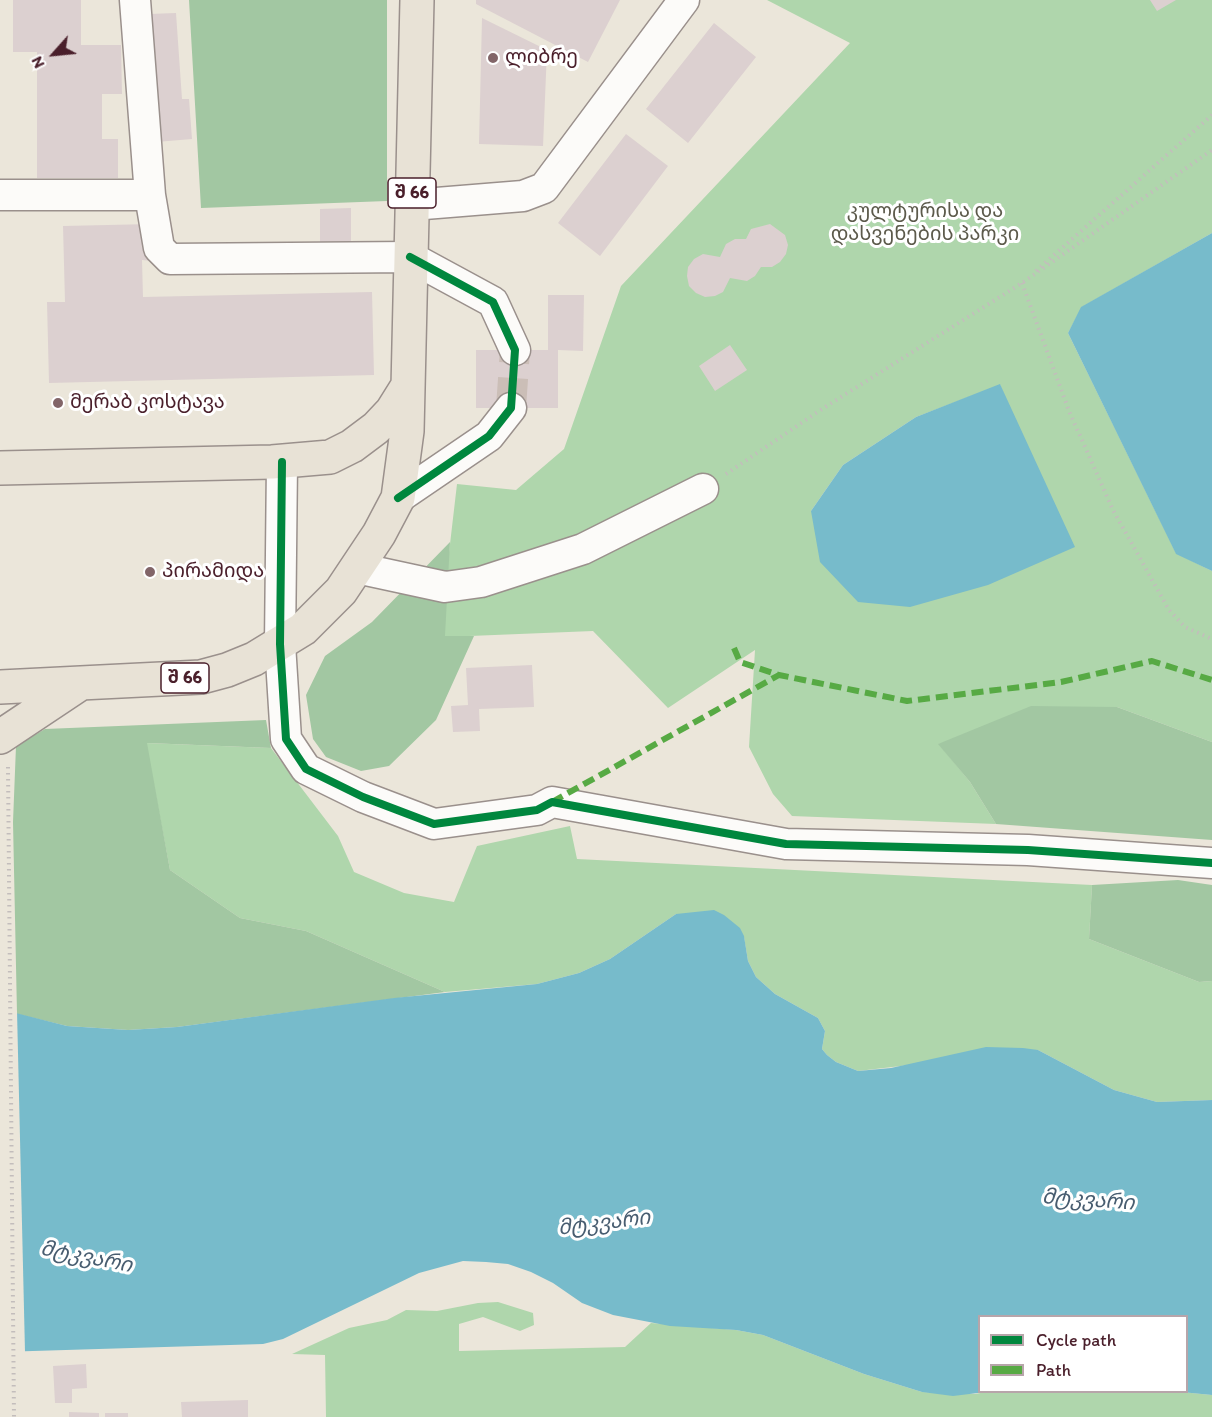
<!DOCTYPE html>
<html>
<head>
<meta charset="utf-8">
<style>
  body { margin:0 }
  #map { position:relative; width:1212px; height:1417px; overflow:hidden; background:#ebe6da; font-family:Itim,sans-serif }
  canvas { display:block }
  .legend { position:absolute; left:978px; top:1315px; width:210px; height:78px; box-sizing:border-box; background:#fff; border:2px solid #b7a5aa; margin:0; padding:8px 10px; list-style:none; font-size:18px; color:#4a1f2b }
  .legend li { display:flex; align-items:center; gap:12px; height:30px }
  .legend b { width:30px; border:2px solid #b7a5aa }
  .north { position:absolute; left:24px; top:24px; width:60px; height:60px; -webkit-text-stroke:4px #fff; paint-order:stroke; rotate:243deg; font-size:16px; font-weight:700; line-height:24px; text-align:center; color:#4a1f2b }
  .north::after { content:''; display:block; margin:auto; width:21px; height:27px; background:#4a1f2b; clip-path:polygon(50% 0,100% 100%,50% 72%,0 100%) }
</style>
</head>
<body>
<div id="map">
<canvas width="1212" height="1417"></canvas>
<ul class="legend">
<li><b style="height:8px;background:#00873e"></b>Cycle path</li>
<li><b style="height:8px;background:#57aa44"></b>Path</li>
</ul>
<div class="north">N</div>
</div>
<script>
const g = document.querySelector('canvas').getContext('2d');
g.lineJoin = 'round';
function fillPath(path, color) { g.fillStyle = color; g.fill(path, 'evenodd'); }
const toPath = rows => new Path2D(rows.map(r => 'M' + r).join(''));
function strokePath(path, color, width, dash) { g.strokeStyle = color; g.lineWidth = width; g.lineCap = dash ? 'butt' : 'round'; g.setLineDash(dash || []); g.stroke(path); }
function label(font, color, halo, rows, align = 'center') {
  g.font = font + ' Itim,"Noto Sans Georgian",sans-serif'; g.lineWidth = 6; g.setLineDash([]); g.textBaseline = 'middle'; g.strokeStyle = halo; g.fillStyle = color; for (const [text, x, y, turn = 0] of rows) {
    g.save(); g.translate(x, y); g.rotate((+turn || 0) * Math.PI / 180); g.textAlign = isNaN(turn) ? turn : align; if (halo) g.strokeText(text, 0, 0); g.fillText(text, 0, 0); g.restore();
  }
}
fillPath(toPath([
  [767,0,1212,0,1212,233,1082,307,1068,333,1176,553,1212,571,1212,742,1117,707,939,744,970,782,996,824,792,816,773,794,749,747,755,650,668,708,593,631,445,637,445,587,457,484,516,490,564,449,621,286,850,43],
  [1000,385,1032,460,811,511,843,465,916,417],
  [146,743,271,748,338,836,354,872,404,893,454,902,477,846,570,826,577,859,1092,885,1089,939,1199,982,1212,981,1212,1100,1157,1102,1114,1090,1038,1050,858,1071,836,1062,827,1055,822,1049,825,1031,818,1018,775,994,756,977,748,961,744,937,676,914,610,959,579,973,537,984,445,992,306,931,240,918,170,870],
  [498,1302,533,1313,534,1325,520,1331,483,1317,459,1324,459,1351,625,1347,651,1323,736,1330,763,1335,864,1374,922,1392,975,1394,986,1392,1181,1392,1212,1395,1212,1417,326,1417,325,1355,292,1354,349,1328,387,1320,406,1310,437,1311,478,1303]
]), '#afd6ac');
fillPath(toPath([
  [189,0,387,0,387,201,201,208],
  [450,542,445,636,474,636,436,720,389,766,361,771,326,757,313,739,306,695,325,656,372,622],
  [1031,706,1117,707,1212,742,1212,840,996,824,970,782,938,744],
  [266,720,271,748,147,743,170,870,240,918,306,931,445,992,177,1027,128,1030,67,1026,17,1014,13,822,16,746,45,729],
  [1178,880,1212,885,1212,981,1199,982,1089,939,1092,885]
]), '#a2c7a2');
fillPath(toPath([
  [1212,233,1212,571,1176,554,1068,333,1081,307],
  [1000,384,1075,547,988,585,910,607,858,602,820,562,811,511,843,465,916,417],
  [714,910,724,915,740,928,744,936,748,961,756,977,775,994,818,1018,825,1031,822,1049,827,1055,836,1062,858,1071,891,1068,986,1047,1023,1048,1038,1050,1114,1090,1157,1102,1212,1100,1212,1395,1181,1392,1186,1392,1186,1316,980,1316,980,1392,986,1392,953,1396,922,1392,864,1374,763,1335,736,1330,670,1326,613,1315,582,1303,553,1283,531,1272,508,1264,486,1262,463,1261,419,1273,283,1339,263,1344,0,1352,0,1009,67,1026,128,1030,177,1027,394,998,537,984,579,973,610,959,676,914]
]), '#77bbcb');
fillPath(toPath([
  [0,1006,17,1011,25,1352,0,1352]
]), '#ebe6da');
fillPath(toPath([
  [13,0,81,0,81,45,121,45,122,94,102,94,102,139,118,139,118,178,37,178,37,52,13,52],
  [476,0,620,0,588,62,476,4],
  [1150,0,1176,0,1157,11],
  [176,13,182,99,189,99,192,139,156,142,149,14],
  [482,18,547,50,543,146,479,144],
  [714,23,756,57,688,143,646,109],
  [626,134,668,166,600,256,558,223],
  [351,208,351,248,320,248,320,209],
  [152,224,153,261,142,260,143,297,372,292,374,375,49,383,47,302,65,302,63,226],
  [770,224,785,235,788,245,786,254,780,262,772,267,761,267,755,276,747,281,730,278,723,292,715,296,705,297,696,293,689,286,687,276,688,267,694,259,703,254,720,257,726,244,735,239,746,239,751,229],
  [548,295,584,295,583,351,558,350,558,408,476,408,476,350,548,350],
  [730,345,747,370,715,391,699,366],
  [532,665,534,707,479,709,480,731,453,732,451,706,468,705,466,668],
  [86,1364,87,1388,72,1389,72,1403,55,1403,53,1366],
  [248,1400,248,1417,182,1417,181,1402],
  [69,1412,99,1413,99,1417,69,1417],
  [105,1413,128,1413,128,1417,105,1417]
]), '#dcd0d0');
strokePath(toPath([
  [511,408,515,350]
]), '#cbbeb7', 30, [30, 15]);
const minor = toPath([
  [135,0,150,195],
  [0,195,150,195,159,248,170,259,410,257,493,302,515,350],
  [412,205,523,196,544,188,684,0],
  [282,462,280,644,286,739,306,769,363,797,434,824,537,810,552,802,786,844,1028,850,1212,863],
  [398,498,489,436,511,408],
  [357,568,445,587,481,582,583,549,703,489]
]);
const major = toPath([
  [0,468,272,462,330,457,352,446,376,428,392,411,407,387],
  [0,687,201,677,227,670,254,659,303,629,341,591,379,534,398,498,407,431,417,0],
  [0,737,81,683]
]);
strokePath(minor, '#9a908c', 33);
strokePath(major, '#9a908c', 36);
strokePath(toPath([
  [1036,271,1212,115],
  [1022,283,1069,411,1113,510,1169,610,1185,627,1212,639],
  [726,474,822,409,1022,283,1212,150],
  [8,767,14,1417]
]), '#c3bdbc', 4, [1.5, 4.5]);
strokePath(minor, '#fcfbf9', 30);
strokePath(major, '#e8e2d6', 33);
strokePath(toPath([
  [734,648,740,662,779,675,907,701,1061,682,1152,661,1212,680],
  [552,802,779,675]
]), '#57aa44', 6, [12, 6]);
strokePath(toPath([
  [282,462,280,644,286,739,306,769,363,797,434,824,537,810,552,802,786,844,1028,850,1212,863],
  [398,498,489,436,511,408,515,350,493,302,410,257]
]), '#00873e', 8);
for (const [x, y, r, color] of [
  [493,58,6,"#826568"],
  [58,403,6,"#826568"],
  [150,572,6,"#826568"]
]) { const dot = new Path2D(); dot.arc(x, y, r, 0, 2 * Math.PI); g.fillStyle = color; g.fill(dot); strokePath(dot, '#fff', 2); }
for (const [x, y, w] of [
  [412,193,48],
  [185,678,48]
]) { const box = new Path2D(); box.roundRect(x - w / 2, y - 15, w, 30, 4.5); g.fillStyle = '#fff'; g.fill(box); strokePath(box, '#4a1f2b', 1.5); }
label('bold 18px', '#4a1f2b', null, [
  ["შ 66",412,193],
  ["შ 66",185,678]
]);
label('20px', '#4a1f2b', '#fff', [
  ["ლიბრე",505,58],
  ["მერაბ კოსტავა",70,403],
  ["პირამიდა",162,572]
], 'left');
label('20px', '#5c5a4b', '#fff', [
  ["კულტურისა და",925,212],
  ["დასვენების პარკი",925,235]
]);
label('italic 21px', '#485d70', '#fff', [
  ["მტკვარი",1088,1201,4],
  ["მტკვარი",604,1224,-7],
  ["მტკვარი",86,1258,11]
]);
</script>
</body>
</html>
